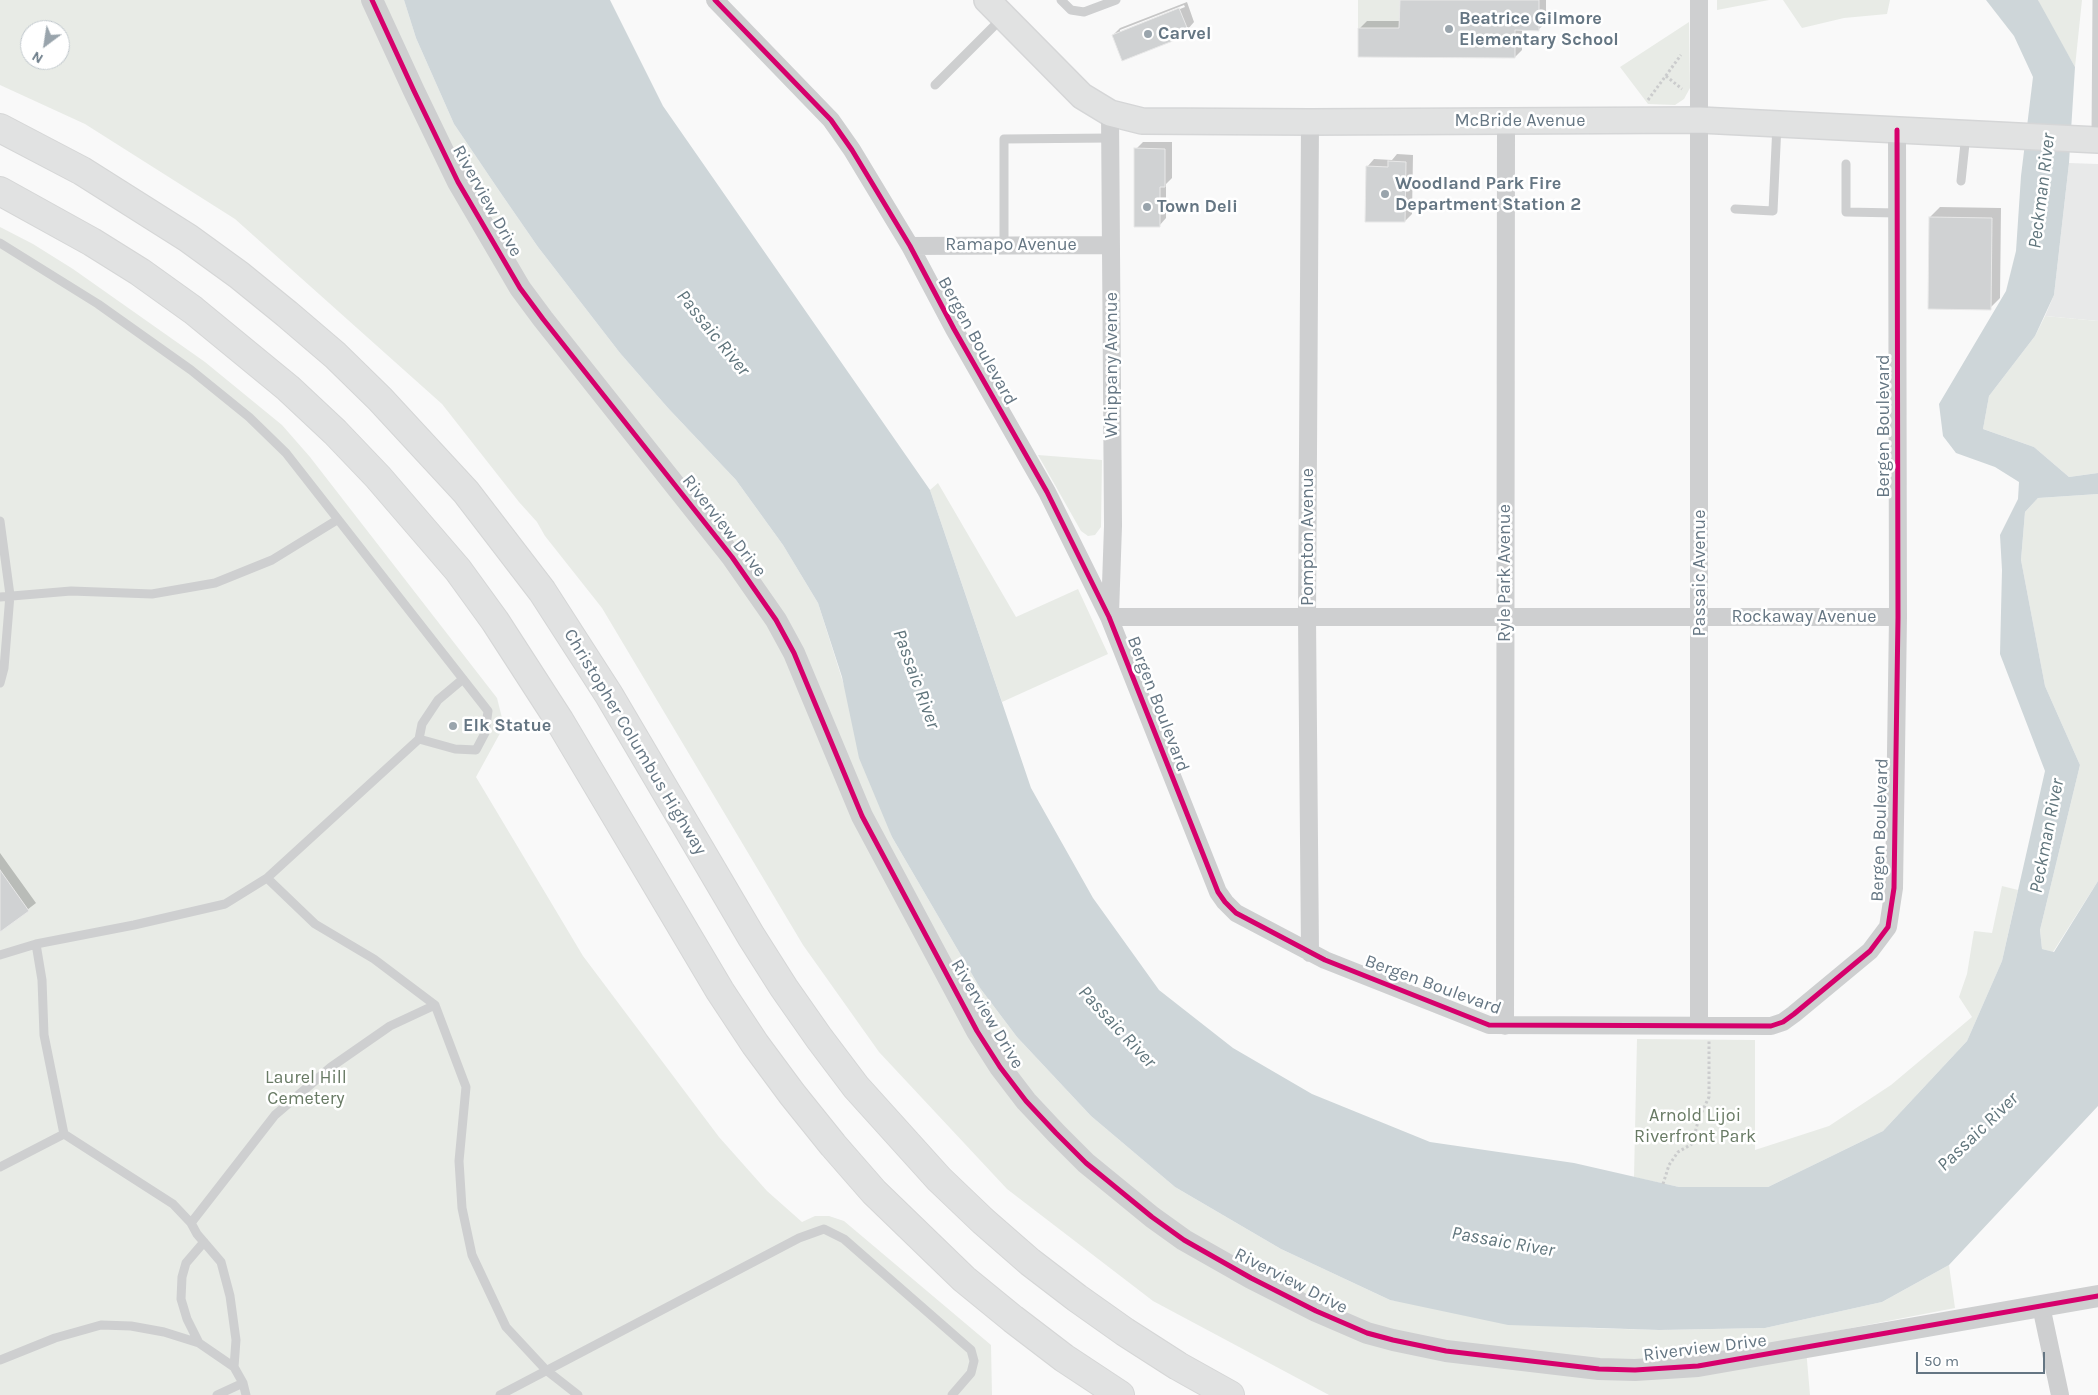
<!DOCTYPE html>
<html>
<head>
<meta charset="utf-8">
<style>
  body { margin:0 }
  #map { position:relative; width:2098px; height:1395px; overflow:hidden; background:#f9f9f9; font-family:Karla,sans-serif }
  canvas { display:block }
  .north { position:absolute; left:20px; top:20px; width:50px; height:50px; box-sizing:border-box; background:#fff; border:1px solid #c1c8cd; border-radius:50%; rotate:211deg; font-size:14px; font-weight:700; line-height:20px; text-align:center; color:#657683 }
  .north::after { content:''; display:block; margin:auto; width:18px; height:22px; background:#99a4ac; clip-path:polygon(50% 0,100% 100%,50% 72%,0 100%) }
  .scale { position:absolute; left:1916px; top:1352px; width:129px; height:22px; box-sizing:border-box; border:2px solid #657683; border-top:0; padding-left:6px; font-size:15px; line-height:18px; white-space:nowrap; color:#657683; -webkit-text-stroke:4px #fff; paint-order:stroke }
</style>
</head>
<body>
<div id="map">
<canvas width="2098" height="1395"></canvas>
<div class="north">N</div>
<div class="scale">50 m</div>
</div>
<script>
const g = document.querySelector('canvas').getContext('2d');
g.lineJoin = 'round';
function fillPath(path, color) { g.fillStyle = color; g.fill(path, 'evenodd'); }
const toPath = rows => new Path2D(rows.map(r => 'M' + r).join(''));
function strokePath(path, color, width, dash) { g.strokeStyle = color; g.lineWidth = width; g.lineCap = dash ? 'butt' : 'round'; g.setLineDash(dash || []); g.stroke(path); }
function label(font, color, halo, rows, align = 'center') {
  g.font = font + ' Karla,sans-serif'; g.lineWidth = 5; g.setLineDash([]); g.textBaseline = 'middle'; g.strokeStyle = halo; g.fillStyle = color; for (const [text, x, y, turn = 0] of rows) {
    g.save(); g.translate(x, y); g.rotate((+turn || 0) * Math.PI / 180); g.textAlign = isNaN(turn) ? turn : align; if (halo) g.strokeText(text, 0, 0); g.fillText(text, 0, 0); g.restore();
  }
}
fillPath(toPath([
  [2069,163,2098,164,2098,321,2045,316,2054,295]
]), '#e8e9e9');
fillPath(toPath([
  [0,0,404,0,416,38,454,124,500,192,538,247,620,353,668,408,736,480,783,545,818,603,892,837,980,988,1017,1037,1091,1116,1175,1187,1281,1249,1390,1300,1586,1328,1659,1330,1765,1328,1882,1302,1949,1265,1955,1308,1805,1337,1810,1395,1329,1395,1153,1301,1007,1189,879,1052,803,945,602,608,545,536,537,522,519,502,442,404,235,219,85,124,0,85],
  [30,30,60,30,60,60,30,60],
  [1358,0,1400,0,1399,28,1358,28],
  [1717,0,1769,0,1717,10],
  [1783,0,1890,0,1887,14,1844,18,1802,28],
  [2038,0,2082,0,2075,67,2042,10],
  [1689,22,1690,88,1684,99,1675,105,1648,104,1620,67],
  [0,227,33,244,73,269,205,362,282,425,310,457,497,698,504,726,476,777,583,956,719,1137,767,1191,802,1222,815,1216,829,1216,844,1221,991,1345,992,1395,0,1395],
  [2045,316,2098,321,2098,473,2069,477,2034,447,1983,429,1989,396,2035,336],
  [1038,455,1102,460,1101,527,1095,535,1088,536,1081,531],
  [938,483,1016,617,1078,589,1108,654,1002,702,930,490],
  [2098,494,2098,881,2053,952,2042,949,2040,930,2080,765,2045,686,2021,560,2025,512,2038,498],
  [2002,886,2018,890,2002,961,1967,1041,1883,1131,1768,1187,1679,1187,1634,1177,1637,1039,1755,1040,1755,1150,1829,1126,1891,1085,1972,1017,1959,997,1967,974,1974,931,1992,933]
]), '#e8ebe6');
fillPath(toPath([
  [404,0,610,0,663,106,930,490,1031,788,1093,898,1159,990,1233,1048,1312,1094,1430,1142,1574,1163,1679,1187,1768,1187,1883,1131,1967,1041,2002,961,2045,771,2000,654,2002,570,2000,535,2018,499,2019,482,1995,467,1956,453,1943,436,1939,404,2006,291,2016,251,2021,176,2033,77,2014,36,1986,0,2038,0,2075,67,2069,163,2054,295,2035,336,1989,396,1983,429,2034,447,2069,477,2098,473,2098,494,2038,498,2025,512,2021,560,2045,686,2080,765,2040,930,2042,949,2054,952,2098,881,2098,1106,1949,1265,1882,1302,1765,1328,1659,1330,1508,1325,1390,1300,1281,1249,1175,1187,1091,1116,1017,1037,980,988,892,837,859,758,842,677,818,603,783,545,736,480,668,408,620,353,538,247,500,192,454,124,416,38]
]), '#ced6d9');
fillPath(toPath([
  [1401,0,1546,0,1546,22,1539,29,1522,29,1522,50,1515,57,1360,28,1367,21,1401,21],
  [1187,2,1194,22,1182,36,1113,35,1120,28],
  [1184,5,1185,7,1120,33,1120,30],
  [1143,142,1172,142,1172,178,1166,184,1166,218,1159,226,1136,149],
  [1397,154,1413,155,1412,214,1405,221,1367,167,1374,159,1392,160],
  [1940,207,2001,208,2000,298,1990,308,1930,217],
  [0,853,36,903,0,931]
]), '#0003');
const building = toPath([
  [1400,0,1539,0,1539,31,1515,30,1515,58,1358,57,1358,28,1399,28,1400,0],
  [1179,8,1188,30,1181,32,1183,37,1122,61,1112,35,1179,8],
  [1134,148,1165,149,1165,187,1160,187,1160,227,1134,227,1134,148],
  [1388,161,1406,162,1405,222,1365,222,1366,166,1388,167,1388,161],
  [1929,217,1992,218,1991,310,1928,309,1929,217],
  [0,870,29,911,0,932,0,870]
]);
fillPath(building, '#d0d2d3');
strokePath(building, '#e8e8e8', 1);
const secondary = toPath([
  [987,0,1082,96,1110,113,1142,121,1310,122,1700,120,2098,140]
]);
const motorway = toPath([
  [0,128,82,171,188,238,239,275,287,314,335,355,380,399,466,492,542,591,609,695,751,936,784,988,819,1038,856,1087,939,1179,983,1221,1030,1262,1077,1298,1125,1332,1178,1366,1230,1395],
  [0,191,92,242,140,272,193,310,288,388,335,432,378,477,458,570,495,621,559,720,720,991,755,1044,792,1094,833,1145,874,1192,964,1279,1013,1319,1064,1358,1120,1395]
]);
strokePath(secondary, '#d5d6d7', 28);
strokePath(motorway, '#d5d6d6', 30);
strokePath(toPath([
  [1666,76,1682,89],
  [1648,100,1681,55],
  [1663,1184,1669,1165,1678,1152,1692,1144,1699,1118,1709,1097,1709,1041]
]), '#cbcccd', 3, [2.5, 2.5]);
strokePath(toPath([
  [1061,0,1071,10,1084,12,1116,0],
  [935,85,1003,17],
  [2096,137,2097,0],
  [1846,164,1846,212,1897,213],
  [1961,181,1966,134],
  [1735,209,1773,211,1777,124],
  [0,243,98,304,191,370,249,417,286,453,488,711,485,733,476,750,455,749,419,739],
  [1004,246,1004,139,1110,138],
  [0,521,10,595,4,668,0,683],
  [0,597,71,591,152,594,215,583,272,560,337,520],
  [267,878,315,924,374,959,435,1005,466,1087,459,1161,462,1208,472,1255,506,1327,546,1370,578,1395],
  [36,944,42,980,44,1035,64,1134,173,1204,191,1223,197,1234,221,1262,230,1296,236,1340,234,1367,243,1383,246,1395],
  [0,955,36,944,134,925,225,904,267,878,419,739,422,724,438,700,463,679],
  [0,1167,64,1134],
  [191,1223,275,1115,331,1067,390,1026,435,1005],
  [199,1343,187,1319,181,1299,182,1277,186,1263,204,1242],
  [0,1360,55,1338,101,1325,131,1326,164,1332,199,1343,234,1367],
  [217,1395,243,1383],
  [500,1395,799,1238,824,1229,844,1239,971,1350,974,1361,971,1373,952,1395]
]), '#cecfd0', 9);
strokePath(toPath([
  [715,0,831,120,852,150,910,246,954,329,1047,492,1109,617,1218,892,1225,902,1236,913,1325,960,1489,1025,1771,1026,1783,1022,1794,1014,1870,951,1888,927,1894,888,1898,617,1897,130],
  [1699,0,1699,1025],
  [910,246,1111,245],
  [1110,614,1113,526,1110,113],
  [1109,617,1898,617],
  [1310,953,1307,617,1310,122],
  [1505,1026,1506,121],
  [2041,1306,2060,1395]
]), '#cecfd0', 18);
strokePath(toPath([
  [372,0,414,91,458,182,520,288,543,319,732,557,776,620,794,653,862,816,977,1031,1000,1067,1026,1101,1056,1133,1086,1163,1152,1217,1184,1240,1251,1278,1316,1311,1367,1333,1393,1340,1446,1351,1599,1369,1635,1370,1698,1366,2098,1296]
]), '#cecfd0', 22);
strokePath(secondary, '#e1e2e2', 25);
strokePath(motorway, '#e1e2e2', 28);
strokePath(toPath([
  [372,0,414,91,458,182,520,288,543,319,732,557,776,620,794,653,862,816,977,1031,1000,1067,1026,1101,1056,1133,1086,1163,1152,1217,1184,1240,1251,1278,1316,1311,1367,1333,1393,1340,1446,1351,1599,1369,1635,1370,1698,1366,2098,1296],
  [715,0,831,120,852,150,910,246,954,329,1047,492,1109,617,1218,892,1225,902,1236,913,1325,960,1489,1025,1771,1026,1783,1022,1794,1014,1870,951,1888,927,1894,888,1898,617,1897,130]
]), '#d6006c', 5);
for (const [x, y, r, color] of [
  [1449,29,5,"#99a4ac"],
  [1148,34,5,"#99a4ac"],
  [1385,194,5,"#99a4ac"],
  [1147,207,5,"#99a4ac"],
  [453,726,5,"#99a4ac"]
]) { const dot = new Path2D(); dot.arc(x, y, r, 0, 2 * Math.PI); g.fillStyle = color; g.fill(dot); strokePath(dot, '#fff', 2); }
label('bold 18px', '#657683', '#fff', [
  ["Beatrice Gilmore",1459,19],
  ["Elementary School",1459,40],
  ["Carvel",1158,34],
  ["Woodland Park Fire",1395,184],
  ["Department Station 2",1395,205],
  ["Town Deli",1157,207],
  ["Elk Statue",463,726]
], 'left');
label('18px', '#657683', '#fff', [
  ["McBride Avenue",1520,121],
  ["Riverview Drive",487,201,61],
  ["Ramapo Avenue",1011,245],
  ["Bergen Boulevard",977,341,61],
  ["Whippany Avenue",1112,365,-90],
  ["Bergen Boulevard",1884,426,-90],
  ["Riverview Drive",724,526,52],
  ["Pompton Avenue",1308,537,-90],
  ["Ryle Park Avenue",1505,573,-90],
  ["Passaic Avenue",1700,573,-90],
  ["Rockaway Avenue",1804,617],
  ["Bergen Boulevard",1158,704,69],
  ["Christopher Columbus Highway",635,742,59],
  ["Bergen Boulevard",1880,830,-88],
  ["Bergen Boulevard",1433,985,20],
  ["Riverview Drive",987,1014,59],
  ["Riverview Drive",1291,1281,27],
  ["Riverview Drive",1705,1348,-7]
]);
label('18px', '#687a64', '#fff', [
  ["Laurel Hill",306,1078],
  ["Cemetery",306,1099],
  ["Arnold Lijoi",1695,1116],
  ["Riverfront Park",1695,1137]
]);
label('italic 19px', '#60757c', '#fff', [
  ["Peckman River",2042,191,-83],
  ["Passaic River",713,333,51],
  ["Passaic River",916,679,70],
  ["Peckman River",2047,836,-79],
  ["Passaic River",1117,1027,47],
  ["Passaic River",1978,1132,-44],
  ["Passaic River",1503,1242,10]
]);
</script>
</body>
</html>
